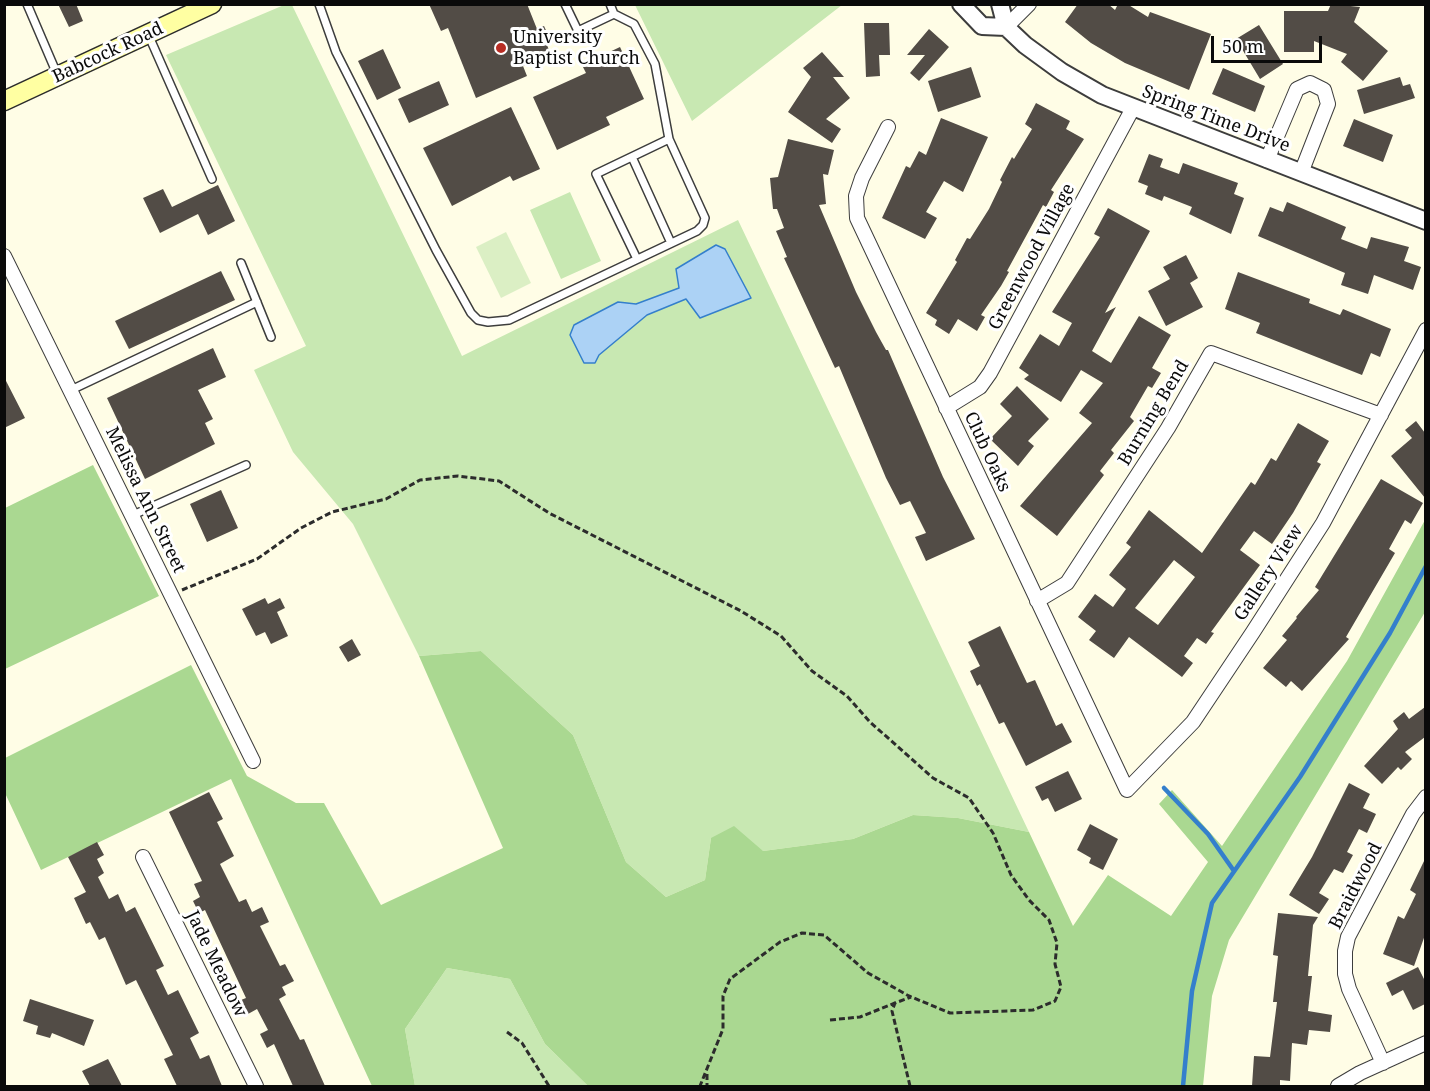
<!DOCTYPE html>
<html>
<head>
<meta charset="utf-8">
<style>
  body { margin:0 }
  #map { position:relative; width:1430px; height:1091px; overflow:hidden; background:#fffde6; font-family:"Noto Serif",serif }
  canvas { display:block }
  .frame { position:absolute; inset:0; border:6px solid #0a0a0a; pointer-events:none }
  .scale { position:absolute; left:1211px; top:36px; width:111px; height:27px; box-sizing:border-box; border:3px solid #0a0a0a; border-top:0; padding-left:8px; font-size:18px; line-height:21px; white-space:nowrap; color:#0a0a0a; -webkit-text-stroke:4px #fff; paint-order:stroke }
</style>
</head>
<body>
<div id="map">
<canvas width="1430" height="1091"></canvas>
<div class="frame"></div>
<div class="scale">50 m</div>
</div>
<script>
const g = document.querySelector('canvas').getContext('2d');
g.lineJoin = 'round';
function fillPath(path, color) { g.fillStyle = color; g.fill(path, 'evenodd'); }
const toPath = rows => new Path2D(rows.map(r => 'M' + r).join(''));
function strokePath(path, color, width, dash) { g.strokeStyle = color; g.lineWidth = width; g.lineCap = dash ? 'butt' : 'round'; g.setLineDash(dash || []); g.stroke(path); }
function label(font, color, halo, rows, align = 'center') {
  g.font = font + ' "Noto Serif",serif'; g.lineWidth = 6; g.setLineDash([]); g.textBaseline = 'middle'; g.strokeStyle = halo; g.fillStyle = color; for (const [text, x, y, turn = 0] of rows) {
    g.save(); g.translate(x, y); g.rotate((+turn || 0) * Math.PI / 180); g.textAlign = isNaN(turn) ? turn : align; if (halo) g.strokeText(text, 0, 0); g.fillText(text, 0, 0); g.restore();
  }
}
fillPath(toPath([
  [284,5,292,5,462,356,738,220,1029,832,958,818,913,815,853,839,763,851,711,838,705,880,666,897,626,862,573,735,481,651,419,656,353,524,293,452,254,370,306,346,166,55],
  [635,5,842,5,692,121],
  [570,192,601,261,561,279,530,210],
  [447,968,510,979,545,1044,588,1086,415,1086,405,1029]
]), '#c8e8b2');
fillPath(toPath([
  [93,465,159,596,5,669,5,508],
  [1425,520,1425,612,1229,940,1212,996,1203,1086,588,1086,545,1044,510,979,447,968,405,1029,415,1086,372,1086,231,779,41,870,5,793,5,758,191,665,247,776,296,803,324,803,381,905,503,848,419,656,481,651,573,735,626,862,666,897,705,880,711,838,734,826,763,851,853,839,913,815,958,818,1029,832,1073,926,1108,875,1171,916,1208,862,1159,804,1172,790,1222,846,1347,661]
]), '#aad891');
fillPath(toPath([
  [506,232,531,283,501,298,476,247]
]), '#dbefc4');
const water = toPath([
  [716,245,725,249,751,298,700,318,686,299,647,315,599,355,595,363,584,363,570,335,574,325,618,302,636,304,679,288,676,269,716,245]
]);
fillPath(water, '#acd2f5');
strokePath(water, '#347fcc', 1.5);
strokePath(toPath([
  [1164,788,1208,834,1234,871],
  [1183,1086,1192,991,1212,903,1300,777,1390,633,1426,566]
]), '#347fcc', 4.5);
fillPath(toPath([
  [58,4,76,4,83,21,69,27],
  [429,4,527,4,537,29,544,26,550,39,545,41,551,54,523,66,527,76,476,98,448,28,441,31],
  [1078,4,1108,4,1115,10,1118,4,1127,4,1148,17,1150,12,1211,34,1189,90,1125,63,1091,43,1065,22],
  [1331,4,1360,7,1354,22,1388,51,1363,81,1341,62,1347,54,1314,41,1314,52,1284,52,1284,11,1328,11],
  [864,23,889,23,890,55,879,55,880,76,866,77],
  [1259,25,1283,64,1260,79,1236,39],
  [929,29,949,47,919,81,910,73,925,55,907,55],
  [620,47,644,99,606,117,610,125,557,150,533,97,586,73,582,65],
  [383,49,401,88,377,100,358,61],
  [822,52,844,77,833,77,850,98,826,119,841,129,832,143,788,112,811,77,803,68],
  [971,67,981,97,938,112,928,81],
  [1223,68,1265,86,1255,112,1212,94],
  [1400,77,1403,86,1410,84,1415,98,1364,114,1357,90],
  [439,81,449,105,409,123,398,99],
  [1036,103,1070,121,1066,129,1084,139,1051,190,1054,192,1046,207,1043,205,1007,271,1009,272,1001,286,981,315,985,317,977,331,958,319,949,334,935,325,937,320,926,313,957,262,955,260,967,238,970,239,989,209,1002,182,1000,180,1012,157,1014,159,1032,129,1025,124],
  [511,107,540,169,513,181,510,176,452,206,423,148],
  [941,118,988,137,963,192,944,181,926,212,937,218,925,239,882,218,906,166,910,168,919,151,926,155],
  [1354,119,1393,135,1383,162,1343,146],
  [788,139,834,150,828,175,823,174,826,204,819,205,856,292,876,332,886,350,888,350,943,477,975,539,926,561,915,537,926,533,910,501,900,505,886,478,839,366,835,368,784,258,787,257,776,231,784,228,777,209,773,209,770,178,778,177],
  [1149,154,1163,159,1160,167,1179,174,1183,163,1238,183,1234,194,1244,198,1231,234,1189,214,1192,207,1164,196,1162,201,1145,194,1148,186,1138,182],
  [218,185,235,221,208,235,198,214,160,233,143,198,163,189,172,207],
  [1287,202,1346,227,1341,239,1367,249,1371,237,1409,247,1404,261,1421,267,1413,290,1374,275,1368,294,1341,285,1345,273,1258,236,1270,207,1283,212],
  [1108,208,1150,231,1105,313,1116,307,1092,351,1111,363,1139,316,1171,335,1152,368,1161,373,1152,388,1148,386,1130,417,1134,421,1111,450,1114,453,1100,471,1104,475,1057,536,1020,506,1092,423,1079,413,1103,383,1081,370,1061,402,1024,379,1029,375,1019,368,1040,334,1059,346,1072,323,1052,312,1100,237,1094,234],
  [1186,255,1198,278,1190,283,1203,307,1166,326,1148,291,1170,279,1163,267],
  [221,271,235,300,129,349,115,321],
  [1238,272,1310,299,1309,303,1340,315,1343,309,1391,329,1380,357,1371,353,1362,375,1256,333,1260,323,1225,309],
  [213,348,226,377,198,390,213,419,205,423,215,444,145,479,107,398],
  [4,377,25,418,4,428],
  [1017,386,1049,419,1028,441,1034,446,1018,466,990,439,1012,416,1000,404],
  [1416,421,1425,433,1425,498,1391,456,1412,438,1405,430],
  [1298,423,1329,441,1317,462,1321,464,1293,513,1272,544,1254,531,1240,550,1260,565,1211,632,1214,633,1206,644,1197,638,1184,656,1193,663,1182,677,1129,637,1114,658,1089,640,1096,631,1078,617,1095,594,1113,607,1126,589,1109,575,1131,547,1126,543,1149,510,1202,553,1251,482,1255,485,1271,458,1276,461],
  [1174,560,1195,577,1158,625,1135,608],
  [1381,479,1423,503,1411,524,1405,520,1389,549,1395,553,1346,637,1349,639,1302,691,1291,681,1286,687,1263,668,1287,640,1282,636,1297,618,1296,617,1319,590,1315,587],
  [221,490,238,528,207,542,190,504],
  [265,598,268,604,280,598,285,608,277,612,288,636,271,644,265,632,256,636,242,609],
  [1000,626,1027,683,1035,680,1056,726,1062,723,1072,742,1026,766,1004,722,999,724,980,684,977,686,970,671,980,666,968,642],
  [352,639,361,655,348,662,339,647],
  [1425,707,1425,737,1405,752,1412,759,1401,770,1398,767,1382,784,1364,766,1398,729,1393,721,1404,712,1409,719],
  [1068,771,1082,799,1055,812,1048,798,1042,801,1035,787],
  [1349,783,1370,794,1363,808,1376,814,1367,833,1359,829,1347,852,1353,855,1343,873,1334,869,1319,893,1329,899,1319,914,1289,895,1312,857],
  [209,792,223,819,217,822,234,856,220,864,239,902,246,899,252,912,262,907,269,922,260,926,280,966,285,964,294,981,282,987,286,995,279,999,300,1040,304,1039,325,1086,293,1086,274,1044,267,1048,260,1034,268,1030,257,1009,248,1014,241,1000,246,998,205,910,199,913,193,901,200,897,194,884,202,881,169,812],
  [1090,824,1118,839,1103,870,1089,863,1091,858,1077,850],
  [97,842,104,855,97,859,104,873,98,877,109,899,118,894,126,912,135,907,164,966,156,970,168,995,178,990,199,1033,190,1038,200,1059,209,1055,222,1086,177,1086,164,1059,173,1055,136,980,126,985,105,937,99,940,90,922,86,924,74,898,86,892,68,857],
  [1425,859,1425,935,1414,966,1383,954,1398,916,1404,919,1416,894,1410,890],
  [1278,913,1318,917,1313,925,1308,976,1312,976,1308,1011,1332,1015,1330,1032,1309,1030,1307,1045,1292,1043,1290,1081,1280,1080,1280,1086,1252,1086,1254,1056,1270,1057,1277,1002,1273,1002,1278,956,1273,955],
  [1418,967,1425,981,1425,1004,1413,1010,1403,990,1392,996,1386,983],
  [30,999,94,1020,84,1046,52,1033,50,1038,36,1034,38,1026,23,1021],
  [108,1059,122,1086,90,1086,82,1071]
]), '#524c46');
const service = toPath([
  [27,4,57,74],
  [319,4,336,52,436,250,471,313,478,320,488,322,509,320,697,231,703,225,705,218,669,139,655,64,634,24,614,14,610,4],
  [565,4,578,31,614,14],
  [148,34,212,179],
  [632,157,671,243],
  [637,259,596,174,669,139],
  [241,263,271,337],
  [71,390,257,302],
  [133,515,246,465]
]);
const minor = toPath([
  [1006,27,1029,4],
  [888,127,862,178,856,196,857,218,1127,790,1193,722,1253,632,1323,523,1426,330],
  [1267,160,1297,89,1310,83,1324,90,1328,104,1301,173],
  [4,256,253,761],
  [946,408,980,387,990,373,1133,108],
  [1037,601,1067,583,1168,428,1211,353,1381,415],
  [143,857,256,1086],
  [1383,1063,1349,989,1345,974,1345,951,1348,937,1413,814,1426,797],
  [1338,1086,1360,1073,1426,1043]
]);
const tertiary = toPath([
  [961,4,982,26,1006,27],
  [1000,4,1006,27,1025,45,1062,72,1102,95,1426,221]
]);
const secondary = toPath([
  [4,101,212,4]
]);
strokePath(service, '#3d3d3d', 10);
strokePath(minor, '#3d3d3d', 16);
strokePath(tertiary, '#3d3d3d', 20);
strokePath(secondary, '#2c2c2c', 21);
strokePath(toPath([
  [182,590,257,559,301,528,332,512,386,499,420,480,458,476,499,481,549,513,741,611,781,636,812,671,847,696,870,722,933,778,969,798,993,833,1011,875,1029,900,1049,920,1057,943,1055,964,1061,987,1055,1001,1033,1010,950,1013,909,996,868,973,824,935,802,933,780,942,730,979,723,996,723,1029,700,1086],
  [830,1020,860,1017,895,1003],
  [507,1032,522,1043,549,1086],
  [707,1074,707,1086],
  [910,1086,892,1011,895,1003,911,997]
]), '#2c2c2c', 3, [6, 3]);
strokePath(service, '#fff', 7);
strokePath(minor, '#fff', 14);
strokePath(tertiary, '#fff', 16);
strokePath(secondary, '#ffffa2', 18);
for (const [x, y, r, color] of [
  [501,48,6,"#b82d24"]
]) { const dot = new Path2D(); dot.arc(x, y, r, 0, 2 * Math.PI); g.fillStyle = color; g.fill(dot); strokePath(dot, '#fff', 2); }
label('18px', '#0a0a0a', '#fff', [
  ["University",513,38],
  ["Baptist Church",513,59]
], 'left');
label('18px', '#0a0a0a', '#fff', [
  ["Babcock Road",108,53,-25],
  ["Spring Time Drive",1216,119,21],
  ["Greenwood Village",1032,257,-62],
  ["Burning Bend",1154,413,-59],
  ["Club Oaks",987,452,65],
  ["Melissa Ann Street",145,500,64],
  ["Gallery View",1269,573,-57],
  ["Braidwood",1356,886,-63],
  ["Jade Meadow",216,964,64]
]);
</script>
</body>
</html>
